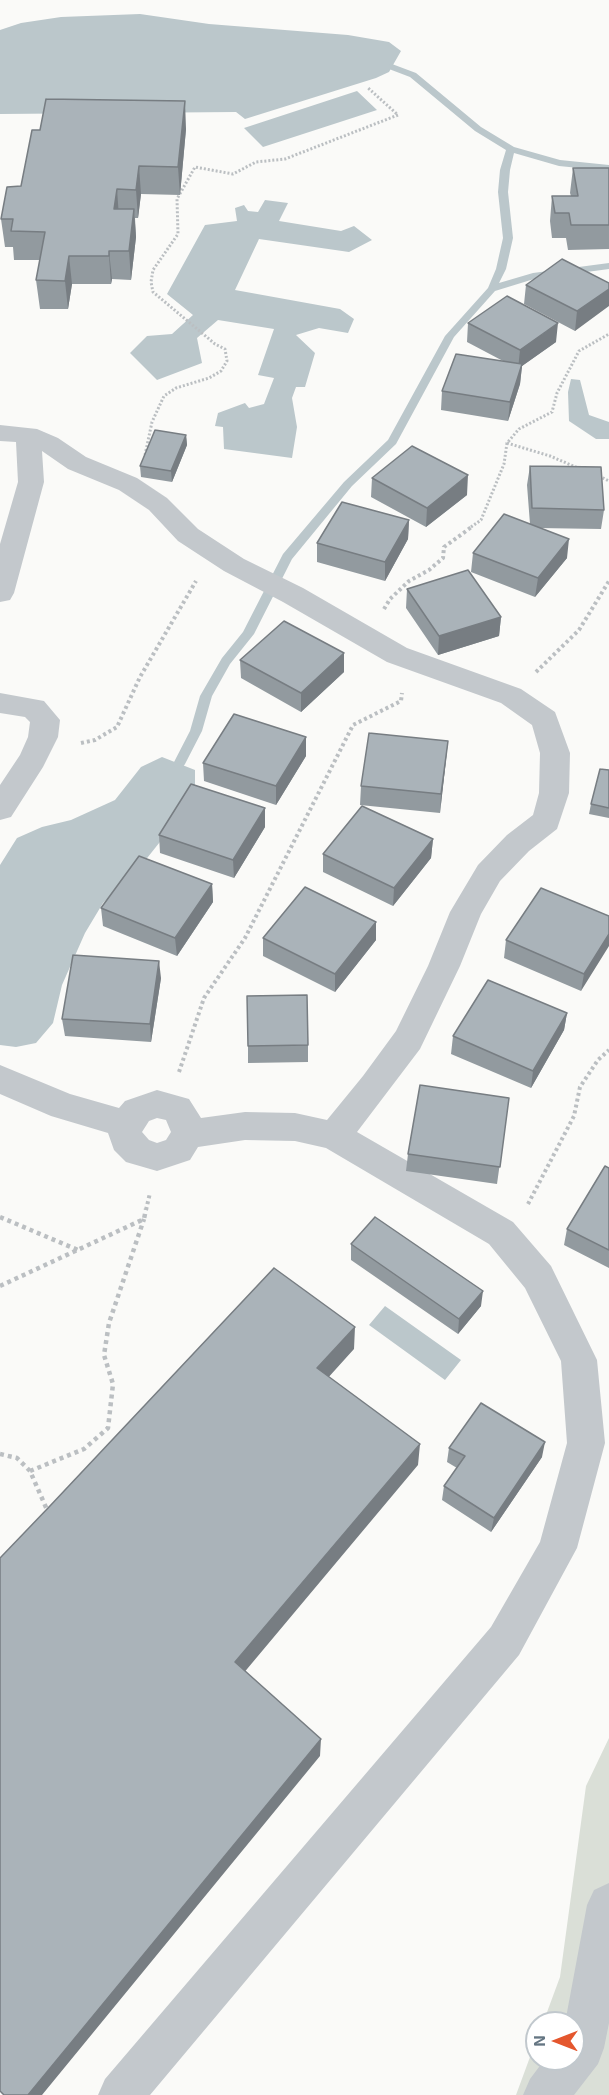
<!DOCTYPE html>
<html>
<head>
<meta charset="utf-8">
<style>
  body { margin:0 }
  #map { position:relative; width:609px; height:2095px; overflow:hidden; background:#fafaf8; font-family:"Exo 2",sans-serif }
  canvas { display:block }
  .north { position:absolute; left:525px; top:2011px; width:60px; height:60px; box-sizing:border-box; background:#fff; border:2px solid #c1c8cd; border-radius:50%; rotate:270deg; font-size:16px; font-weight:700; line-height:24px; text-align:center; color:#657683 }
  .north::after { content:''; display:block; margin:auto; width:21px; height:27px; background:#e4572e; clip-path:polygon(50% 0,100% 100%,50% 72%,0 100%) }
</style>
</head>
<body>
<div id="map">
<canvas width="609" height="2095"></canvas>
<div class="north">N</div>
</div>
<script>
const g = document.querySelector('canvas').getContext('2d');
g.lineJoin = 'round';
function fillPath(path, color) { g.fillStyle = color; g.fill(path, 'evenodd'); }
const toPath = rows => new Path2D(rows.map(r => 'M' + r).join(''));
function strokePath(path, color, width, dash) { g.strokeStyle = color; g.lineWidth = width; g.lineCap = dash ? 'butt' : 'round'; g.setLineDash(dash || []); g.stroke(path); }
fillPath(toPath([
  [609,1738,609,2095,516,2095,537,2038,537,2059,573,2059,573,2023,543,2023,560,1977,586,1786]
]), '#dadfd7');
fillPath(toPath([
  [140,14,209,24,348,35,389,42,401,51,389,72,376,78,245,119,236,112,0,114,0,30,21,23,61,17],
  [357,91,377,110,263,147,244,128],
  [265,200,288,203,279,221,341,231,354,226,372,240,349,252,259,239,235,290,340,309,354,319,348,333,319,328,296,335,315,353,305,387,296,387,292,398,297,427,292,458,224,449,223,427,215,426,218,413,245,403,249,408,264,404,274,378,258,375,274,329,218,320,197,338,202,363,157,380,130,353,147,336,172,334,193,315,167,294,205,225,237,221,235,208,244,205,248,211,258,212],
  [571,379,580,380,589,415,609,422,609,439,596,439,569,421,568,392],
  [162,757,195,770,195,790,175,823,132,877,103,903,85,933,62,985,53,1023,36,1043,16,1047,0,1045,0,865,17,838,42,827,71,820,115,800,141,767],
  [385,1306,461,1360,445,1380,369,1325]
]), '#bbc7cb');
fillPath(toPath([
  [392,64,416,73,481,127,514,147,560,160,609,165,609,171,559,166,514,153,510,170,508,192,513,238,506,269,499,283,533,273,609,263,609,269,534,279,495,291,454,337,396,444,352,486,292,559,254,634,230,664,212,696,202,731,185,764,183,767,175,767,173,764,190,731,200,696,222,658,243,632,283,554,344,482,388,440,445,336,488,288,496,269,503,238,498,192,500,170,506,150,475,131,410,77,389,69,389,65,392,64]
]), '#bbc7cb');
strokePath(toPath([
  [507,443,550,456,578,468],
  [145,455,152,422,164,396,176,388,209,378,221,371,227,361,225,349,215,344,153,292,151,282,153,270,178,234,177,199,195,167,233,174,256,162,285,159,398,115,367,87],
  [599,476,609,481],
  [471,527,481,520,504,464,507,443,519,429,552,412,557,393,579,351,609,334]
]), '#bbbfc2', 3, [2, 2]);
strokePath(toPath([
  [384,609,390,599,409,581,429,570,443,558,444,547,473,526],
  [536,672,579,630,609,581],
  [81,743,95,740,117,727,140,677,196,581],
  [179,1072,204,998,245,938,353,725,401,701,402,693],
  [528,1204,574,1116,580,1087,598,1060,609,1050],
  [146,1210,150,1193]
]), '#bbbfc2', 4, [3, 3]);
strokePath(toPath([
  [0,1217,78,1250],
  [0,1286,144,1219,146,1209],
  [0,1454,17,1458,30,1471,48,1512],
  [30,1471,84,1449,108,1428,113,1384,104,1355,109,1323,144,1219]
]), '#bbbfc2', 4.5, [4, 4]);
fillPath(toPath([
  [0,425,37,429,58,438,86,457,137,478,167,498,198,529,244,559,303,588,407,648,521,689,555,712,570,753,569,793,557,829,529,851,500,881,481,914,460,966,420,1049,357,1132,513,1222,551,1266,597,1360,605,1443,577,1548,519,1655,150,2095,98,2095,105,2079,491,1627,540,1542,567,1443,561,1361,525,1288,489,1244,326,1148,295,1141,245,1140,198,1147,190,1160,157,1171,126,1162,114,1150,108,1133,51,1116,0,1094,0,1065,70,1094,119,1108,125,1101,157,1090,189,1099,201,1118,245,1112,295,1113,327,1120,363,1076,396,1031,428,966,450,912,478,865,507,835,533,815,539,793,540,753,532,725,501,703,387,662,283,602,224,571,178,541,149,510,119,490,68,469,42,451,44,482,14,593,10,600,0,602,0,544,18,482,16,442,0,441,0,425],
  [157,1118,166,1120,171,1132,166,1140,157,1143,149,1140,142,1132,149,1121,157,1118],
  [0,693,44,701,60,720,58,737,43,767,11,817,0,820,0,785,20,755,28,737,30,722,25,717,0,713,0,693],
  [609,1883,609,2023,604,2048,598,2064,574,2095,523,2095,530,2079,545,2059,573,2059,573,2023,565,2023,587,1905,594,1890,609,1883]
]), '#c3c8cc');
fillPath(toPath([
  [186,129,180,195,141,194,138,218,135,218,136,237,131,280,112,279,111,284,72,284,68,309,40,309,36,280,40,260,14,260,13,247,5,247,1,219],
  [573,168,609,168,609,249,568,250,566,238,552,238,550,221,552,196,571,196,570,193],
  [609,283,575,331,524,304,526,285],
  [468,323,556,342,522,366,520,384,508,421,441,410,442,391,503,361,467,342],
  [186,435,187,445,172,482,141,477,140,466],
  [530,466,604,510,601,529,538,528,567,558,535,597,471,572,473,553,530,524,527,485],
  [372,478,467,495,426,527,371,497],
  [409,520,408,539,385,581,317,562,317,543],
  [407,589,501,617,499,636,438,655,406,608],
  [344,653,344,672,301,712,241,678,240,660],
  [306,737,306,756,276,805,204,781,203,763],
  [448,741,440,813,360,805,361,786],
  [609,770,609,818,589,814,591,804],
  [265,808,265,827,234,878,160,853,159,835],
  [433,839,431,858,393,906,323,872,323,854],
  [212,884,213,902,177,956,103,926,101,908],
  [609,916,581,991,504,958,506,940],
  [376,922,376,940,335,992,263,956,263,938],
  [161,978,151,1042,65,1036,62,1019],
  [567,1013,564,1030,531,1088,451,1054,453,1036],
  [308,1045,308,1062,248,1063,248,1046],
  [509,1098,497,1184,406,1171,408,1154],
  [609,1168,609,1268,564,1245,567,1229],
  [351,1244,481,1306,458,1334,351,1260],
  [449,1448,542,1457,491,1532,442,1500,444,1486,457,1468,447,1462]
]), '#929a9f');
fillPath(toPath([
  [185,101,186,129,180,195,178,167],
  [139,166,141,194,138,218,136,190],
  [117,189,119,217,114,209],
  [134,209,136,237,131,280,129,251],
  [109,251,112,279,111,284,109,256],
  [69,256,72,284,68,309,65,281],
  [609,289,609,306,575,331,577,311],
  [558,323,556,342,522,366,520,384,508,421,510,402,518,369,520,350],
  [186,435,187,445,172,482,171,471],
  [468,475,467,495,426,527,427,508],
  [409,520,408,539,385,581,385,562],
  [569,539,567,558,535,597,538,578],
  [501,617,499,636,438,655,439,636],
  [344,653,344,672,301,712,301,693],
  [306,737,306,756,276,805,276,786],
  [448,741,446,760,440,813,441,794],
  [265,808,265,827,234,878,233,860],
  [433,839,431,858,393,906,394,888],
  [212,884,213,902,177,956,175,938],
  [376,922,376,940,335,992,335,974],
  [609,934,609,946,581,991,584,974],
  [159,961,161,978,151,1042,150,1024],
  [567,1013,564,1030,531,1088,533,1071],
  [483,1291,481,1306,458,1334,459,1319],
  [355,1327,354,1349,317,1390,317,1368],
  [545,1442,542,1457,491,1532,494,1518],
  [420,1444,418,1465,237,1681,235,1662],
  [321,1739,320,1756,42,2095,28,2095]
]), '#777d82');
const building = toPath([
  [46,99,185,101,178,167,139,166,136,190,117,189,114,209,134,209,129,251,109,251,109,256,69,256,65,281,36,280,45,232,11,231,13,219,1,219,7,187,21,186,32,130,40,130,46,99],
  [573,168,609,168,609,225,571,225,569,213,555,213,552,196,578,196,573,168],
  [562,259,609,283,609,289,577,311,526,285,562,259],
  [507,296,558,323,520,350,468,323,507,296],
  [456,354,522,364,510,402,442,391,456,354],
  [155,430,186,435,171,471,140,466,155,430],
  [412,446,468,475,427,508,372,478,412,446],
  [530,466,601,467,604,510,532,508,530,466],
  [342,502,409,520,385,562,317,543,342,502],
  [504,514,569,539,538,578,473,553,504,514],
  [468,570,501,617,439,636,407,589,468,570],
  [284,621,344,653,301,693,240,660,284,621],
  [234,714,306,737,276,786,203,763,234,714],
  [369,733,448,741,441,794,361,786,369,733],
  [600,769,609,770,609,808,591,804,600,769],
  [191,784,265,808,233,860,159,835,191,784],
  [362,806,433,839,394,888,323,854,362,806],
  [139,856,212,884,175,938,101,908,139,856],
  [305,887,376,922,335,974,263,938,305,887],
  [541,888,609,916,609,934,584,974,506,940,541,888],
  [73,955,159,961,150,1024,62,1019,73,955],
  [488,980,567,1013,533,1071,453,1036,488,980],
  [307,995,308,1045,248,1046,247,996,307,995],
  [420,1085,509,1098,500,1167,408,1154,420,1085],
  [605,1166,609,1168,609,1250,567,1229,605,1166],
  [375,1217,483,1291,459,1319,351,1244,375,1217],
  [274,1268,355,1327,317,1368,420,1444,235,1662,321,1739,28,2095,4,2095,0,2091,0,1558,49,1507,274,1268],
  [481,1403,545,1442,494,1518,444,1486,465,1456,449,1448,481,1403]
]);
fillPath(building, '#aab3b9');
strokePath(building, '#777d82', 1.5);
</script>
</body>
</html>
